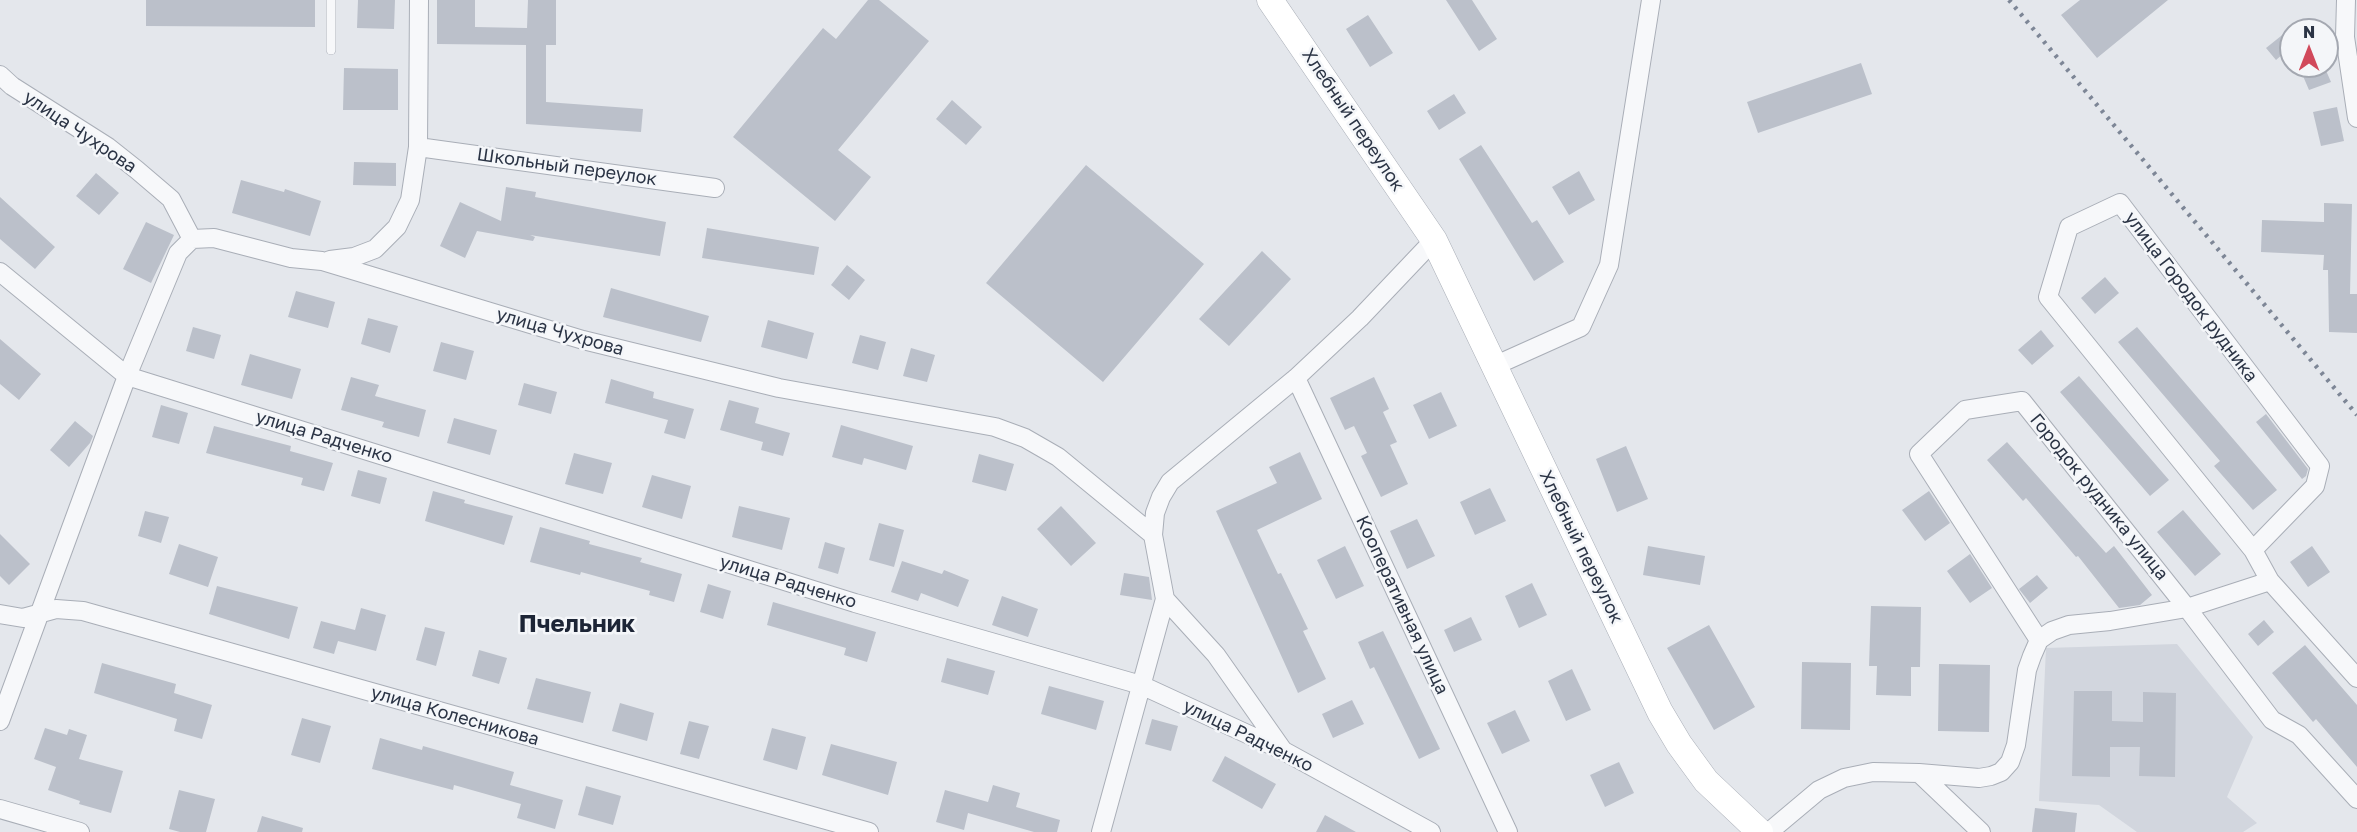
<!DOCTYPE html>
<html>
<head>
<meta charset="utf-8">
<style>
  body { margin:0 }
  #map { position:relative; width:2357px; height:832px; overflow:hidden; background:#e4e7ec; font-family:"Golos Text",sans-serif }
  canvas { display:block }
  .north { position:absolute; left:2279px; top:18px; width:60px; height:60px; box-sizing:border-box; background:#f4f6f9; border:2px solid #a4a8b1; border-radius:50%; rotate:0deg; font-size:16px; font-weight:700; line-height:24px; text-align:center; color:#2b3445 }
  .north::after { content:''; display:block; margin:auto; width:21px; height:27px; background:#d1495b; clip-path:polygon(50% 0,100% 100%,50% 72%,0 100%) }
</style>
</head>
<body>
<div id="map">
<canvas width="2357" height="832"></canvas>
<div class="north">N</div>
</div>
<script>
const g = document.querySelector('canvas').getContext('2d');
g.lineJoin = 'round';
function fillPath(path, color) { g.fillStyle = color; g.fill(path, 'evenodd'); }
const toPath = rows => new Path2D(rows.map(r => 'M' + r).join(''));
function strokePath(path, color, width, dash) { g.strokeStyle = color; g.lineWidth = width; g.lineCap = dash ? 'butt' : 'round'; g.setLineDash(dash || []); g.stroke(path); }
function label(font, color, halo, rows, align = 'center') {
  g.font = font + ' "Golos Text",sans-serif'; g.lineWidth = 5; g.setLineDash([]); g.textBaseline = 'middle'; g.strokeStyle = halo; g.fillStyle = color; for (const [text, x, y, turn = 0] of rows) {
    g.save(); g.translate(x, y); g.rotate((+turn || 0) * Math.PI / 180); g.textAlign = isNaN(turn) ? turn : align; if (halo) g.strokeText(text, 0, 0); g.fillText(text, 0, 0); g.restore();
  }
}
fillPath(toPath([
  [2177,644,2253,737,2227,797,2257,823,2243,832,2137,832,2099,805,2039,801,2046,648]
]), '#d2d6de');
fillPath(toPath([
  [146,0,315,0,315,27,146,26],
  [358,0,395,0,394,29,357,28],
  [437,0,475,0,475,27,527,28,528,0,556,0,556,45,546,45,546,102,643,109,641,132,526,124,526,45,437,44],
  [868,0,879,0,929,41,838,150,871,177,835,221,733,137,823,28,836,39],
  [1446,0,1472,0,1497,39,1479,51],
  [2080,0,2168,0,2097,58,2061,15],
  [1368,15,1393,53,1370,67,1346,29],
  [2291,28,2291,47,2276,60,2266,48],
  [1861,63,1872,94,1758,133,1747,102],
  [2309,66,2324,66,2331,82,2309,90,2300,69],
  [344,68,398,69,398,110,343,110],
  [1454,94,1466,113,1439,130,1427,111],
  [952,100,982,127,966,145,936,119],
  [2337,107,2344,141,2321,146,2313,112],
  [1481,145,1532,223,1537,220,1564,262,1534,281,1459,159],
  [354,162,396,163,396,186,353,185],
  [1086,165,1204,264,1103,382,986,283],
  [1579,171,1595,200,1569,215,1552,187],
  [96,173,119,193,99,215,76,196],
  [241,180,284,192,285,189,321,201,310,236,232,213],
  [506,187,536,192,535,197,666,222,660,256,530,235,535,237,533,241,477,231,465,258,440,246,460,202,501,221],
  [0,197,55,247,35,269,0,239],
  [2324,203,2352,204,2350,294,2357,294,2357,333,2329,332,2328,270,2323,270,2324,255,2261,252,2262,220,2324,222],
  [146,222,174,235,151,283,123,269],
  [707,228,819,247,814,275,702,258],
  [1262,251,1291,279,1229,346,1199,319],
  [847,265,865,280,849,300,831,285],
  [2105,277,2119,293,2095,314,2081,298],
  [611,288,709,316,701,342,603,317],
  [296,291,335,302,328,328,288,317],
  [368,318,398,326,390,353,361,344],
  [768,320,814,333,807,359,761,347],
  [193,327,221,335,214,359,186,351],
  [2137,327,2277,490,2253,510,2214,466,2220,461,2118,342],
  [2041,330,2054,346,2032,365,2018,350],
  [860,335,886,342,878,370,852,363],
  [0,339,41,374,19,400,0,384],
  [441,342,474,351,466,380,433,371],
  [911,348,935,355,927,382,903,376],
  [250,354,301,369,292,399,241,385],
  [2079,376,2169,480,2150,496,2060,392],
  [351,377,379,385,375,396,426,410,419,437,382,427,384,422,341,410],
  [1374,377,1389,409,1383,412,1397,442,1390,445,1408,484,1381,497,1361,456,1367,453,1354,426,1345,430,1330,398],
  [611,379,654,392,653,398,694,409,685,439,664,433,668,420,605,403],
  [524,383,557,392,551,414,518,405],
  [1441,392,1457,426,1429,439,1413,405],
  [729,400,759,408,755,423,790,433,783,456,761,450,763,442,720,430],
  [161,405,188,413,179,444,152,437],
  [2266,414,2308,469,2306,476,2302,479,2256,422],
  [454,418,497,430,490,455,447,443],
  [75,421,93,436,90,443,69,467,50,450],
  [841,425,913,446,906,470,864,458,862,465,832,457],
  [214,426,291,446,290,451,333,463,324,491,301,485,303,478,206,453],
  [2007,442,2106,553,2114,546,2152,595,2140,605,2119,608,2078,556,2076,557,2026,498,2023,501,1987,460],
  [1626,446,1648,499,1617,512,1596,459],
  [1300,452,1322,499,1257,530,1278,574,1281,573,1308,629,1303,631,1326,679,1298,693,1216,511,1277,483,1269,467],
  [574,453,612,463,603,494,565,484],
  [979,454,1014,464,1006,491,972,482],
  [358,470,387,478,380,504,351,496],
  [652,475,691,486,682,519,642,507],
  [1490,488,1506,521,1475,535,1460,502],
  [433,491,465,500,464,503,513,516,504,545,425,521],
  [1929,491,1950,523,1925,541,1902,510],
  [739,506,790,518,782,550,732,537],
  [1061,506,1096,543,1071,566,1037,529],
  [2183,510,2221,554,2195,576,2157,532],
  [145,511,169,517,161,543,138,536],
  [1417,519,1435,556,1407,569,1390,531],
  [879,523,904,530,894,567,869,560],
  [540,527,590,541,589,544,642,558,640,562,682,574,674,602,649,595,650,591,581,572,580,575,530,562],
  [0,534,30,564,9,585,0,576],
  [825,542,845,548,838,574,818,568],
  [179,544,218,557,208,587,169,574],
  [1345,546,1364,586,1336,599,1317,560],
  [1648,546,1705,556,1700,585,1643,575],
  [2312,546,2330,572,2308,587,2290,562],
  [1970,554,1992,588,1970,603,1947,571],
  [902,561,942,574,944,570,969,580,958,607,921,593,918,601,891,592],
  [1124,573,1149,577,1152,600,1120,595],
  [2037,575,2048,588,2030,603,2019,589],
  [1532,583,1547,615,1519,628,1505,596],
  [708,584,731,591,723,619,700,612],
  [217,586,298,607,289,639,209,614],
  [1002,596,1038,609,1028,637,992,625],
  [773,602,876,632,867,662,844,655,846,648,767,625],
  [1871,606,1921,607,1920,667,1911,667,1911,696,1876,695,1877,666,1869,666],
  [361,608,386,615,376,651,338,641,334,654,313,648,321,621,355,630],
  [1471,617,1482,640,1454,652,1444,630],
  [2264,620,2274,632,2258,646,2248,634],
  [1709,625,1755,707,1714,730,1667,648],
  [425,627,445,632,436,666,416,660],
  [1383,631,1440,749,1419,759,1374,667,1370,669,1358,642],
  [2305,645,2357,705,2357,767,2316,719,2313,722,2272,673],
  [479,650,507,658,499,684,472,676],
  [947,658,995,671,988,695,941,682],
  [1802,662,1851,663,1850,730,1801,729],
  [102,663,176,684,174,693,212,705,202,739,174,731,177,719,94,693],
  [1939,664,1990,665,1989,732,1938,731],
  [1572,669,1591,710,1566,721,1548,681],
  [536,678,591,692,583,723,527,709],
  [1049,686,1104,701,1096,730,1041,714],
  [2074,691,2112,691,2112,721,2143,722,2143,692,2176,693,2175,777,2139,776,2140,747,2110,747,2110,777,2072,776],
  [1352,700,1364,724,1333,738,1322,714],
  [620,703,654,713,647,741,612,731],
  [1515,710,1530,741,1502,754,1487,723],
  [302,718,331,726,320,763,291,755],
  [1152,719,1178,726,1171,751,1145,744],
  [689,721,709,726,699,759,680,754],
  [45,728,67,735,69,729,87,735,79,759,123,771,111,813,79,804,80,801,48,790,56,767,34,759],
  [772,728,806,737,797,770,763,760],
  [380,738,422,750,423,746,514,772,510,785,563,800,555,829,517,818,521,804,454,785,453,790,372,769],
  [831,744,897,762,888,795,822,775],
  [1225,756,1276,784,1262,809,1212,781],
  [1619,762,1634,793,1605,807,1590,775],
  [993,785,1020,793,1016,807,1060,820,1057,832,1034,832,968,813,964,830,936,822,945,790,988,802],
  [586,786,621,796,613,825,578,815],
  [179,790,215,799,206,832,180,832,169,829],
  [2035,808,2077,813,2075,832,2032,832],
  [1325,815,1356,832,1316,832],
  [262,816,303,828,302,832,257,832]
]), '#bbc0ca');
const lane = toPath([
  [331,0,331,50]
]);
const street = toPath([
  [2346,0,2345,37,2357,118],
  [0,75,12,86,108,147,137,170,171,199,192,239,214,238,291,258,322,261,583,340,779,388,995,427,1025,438,1058,457,1153,535],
  [418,147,715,188],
  [330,260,354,257,375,249,397,227,410,200,418,147,419,0],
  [0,272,127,376,855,603,1141,685,1282,750,1431,832],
  [1494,366,1581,327,1609,265,1651,0],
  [1296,378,1508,832],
  [2253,550,2315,486,2320,466,2120,203,2069,227,2048,297,2253,550,2270,581,2357,678],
  [1165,599,1216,655,1282,749],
  [0,614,23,618,56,609,83,611,869,832],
  [2039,640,1919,454,1965,410,2022,401,2187,608,2272,720,2299,735,2357,799],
  [0,721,127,376,178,253,192,239],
  [1919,773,1981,832],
  [0,809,80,832],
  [1101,832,1165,599,1153,535,1155,513,1161,497,1170,482,1296,378,1360,318,1434,240],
  [1769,832,1819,790,1844,778,1873,772,1919,773,1979,778,1991,776,2001,772,2010,762,2016,745,2027,670,2032,656,2039,640,2052,631,2069,625,2110,621,2187,608,2270,581]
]);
const secondary = toPath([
  [1270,0,1434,240,1660,712,1679,744,1706,781,1760,832]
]);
strokePath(lane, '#a9aeb7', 10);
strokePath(street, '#a9aeb7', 20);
strokePath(secondary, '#a9aeb7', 27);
strokePath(lane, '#f7f8fa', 9);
strokePath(street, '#f7f8fa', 18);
strokePath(secondary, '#fff', 26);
strokePath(toPath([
  [2009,0,2357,415]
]), '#7d8696', 4.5, [3, 6]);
label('18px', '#2b3445', '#f4f6f9', [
  ["Хлебный переулок",1353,120,56],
  ["улица Чухрова",80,132,34],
  ["Школьный переулок",567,167,8],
  ["улица Городок рудника",2191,297,53],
  ["улица Чухрова",560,332,16],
  ["улица Радченко",324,437,17],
  ["Городок рудника улица",2099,497,51],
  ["Хлебный переулок",1581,547,64],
  ["улица Радченко",788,582,17],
  ["Кооперативная улица",1402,605,65],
  ["улица Колесникова",455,716,16],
  ["улица Радченко",1248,736,26]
]);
label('bold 24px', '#1d2536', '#f4f6f9', [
  ["Пчельник",577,624]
]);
</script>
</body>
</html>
